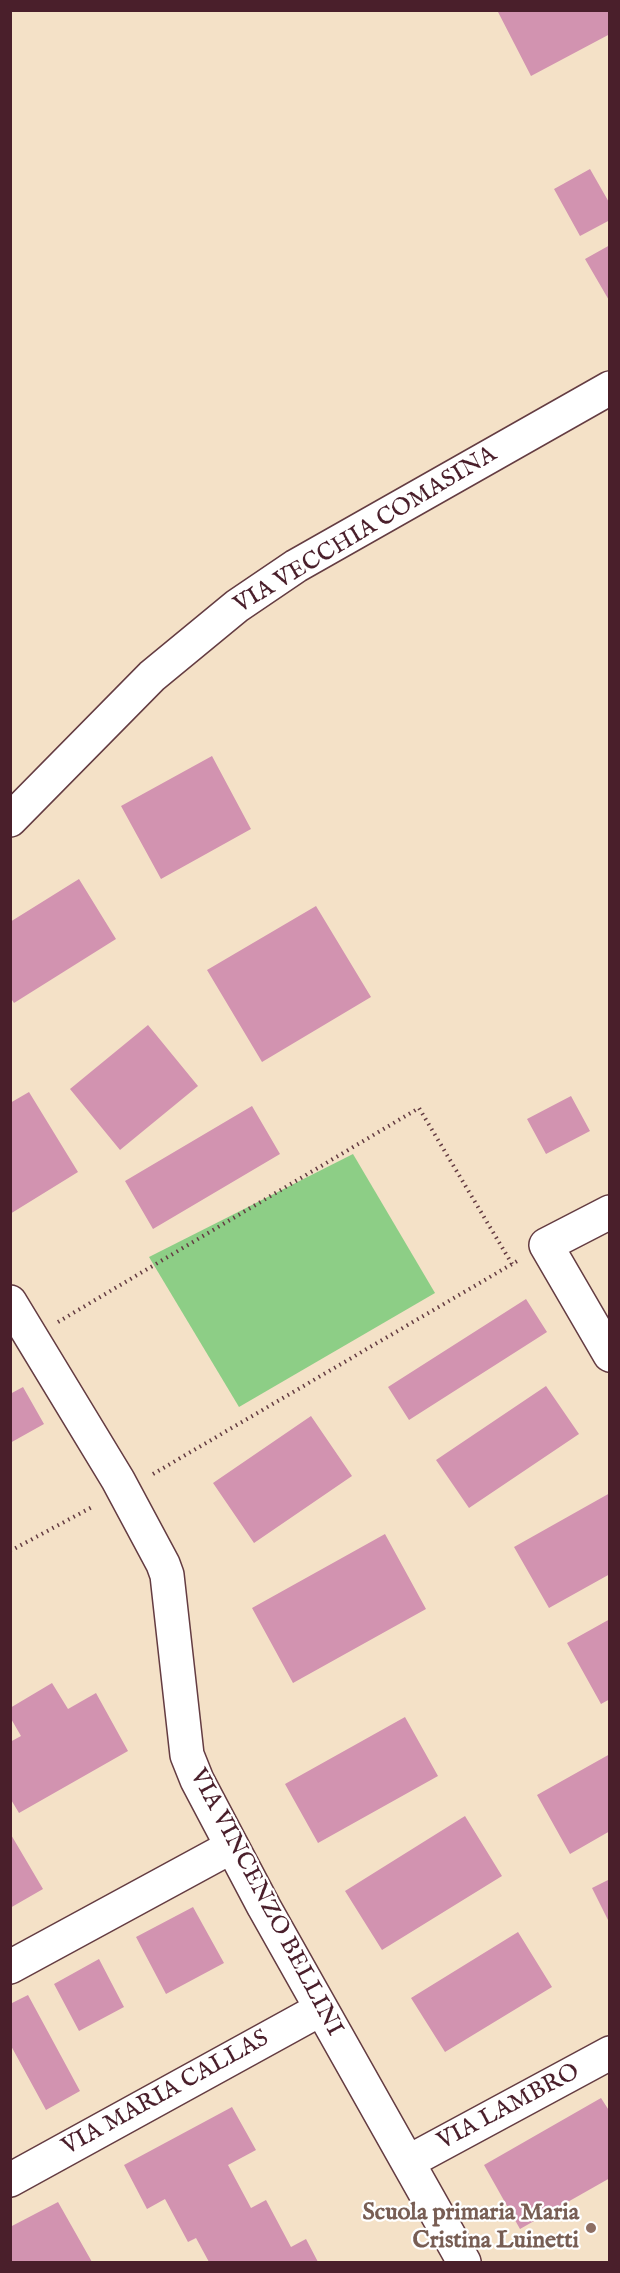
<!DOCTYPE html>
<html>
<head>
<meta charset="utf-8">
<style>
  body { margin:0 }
  #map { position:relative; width:620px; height:2273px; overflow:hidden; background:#f4e1c7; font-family:"IM FELL English",serif }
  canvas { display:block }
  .frame { position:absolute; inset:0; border:12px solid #4a1f2b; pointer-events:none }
</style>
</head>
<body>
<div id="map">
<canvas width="620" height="2273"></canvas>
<div class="frame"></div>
</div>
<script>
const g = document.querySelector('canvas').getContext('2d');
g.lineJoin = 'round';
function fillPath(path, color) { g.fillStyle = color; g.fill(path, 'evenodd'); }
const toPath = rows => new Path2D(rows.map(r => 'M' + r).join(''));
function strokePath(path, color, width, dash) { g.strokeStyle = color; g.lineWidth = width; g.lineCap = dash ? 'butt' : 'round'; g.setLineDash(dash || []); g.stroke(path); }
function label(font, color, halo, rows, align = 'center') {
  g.font = font + ' "IM FELL English",serif'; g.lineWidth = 4.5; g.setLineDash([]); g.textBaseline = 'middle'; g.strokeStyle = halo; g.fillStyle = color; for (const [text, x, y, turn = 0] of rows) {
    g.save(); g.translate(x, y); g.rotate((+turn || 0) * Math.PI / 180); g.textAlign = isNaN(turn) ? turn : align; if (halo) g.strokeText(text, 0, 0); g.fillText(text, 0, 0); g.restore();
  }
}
fillPath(toPath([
  [353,1154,435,1293,239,1407,149,1257]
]), '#8dce86');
fillPath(toPath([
  [497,10,610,10,610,34,531,76],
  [590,169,610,204,610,220,580,236,554,189],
  [610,245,610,302,585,259],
  [212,756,251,829,161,879,121,806],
  [79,879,116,939,14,1003,10,997,10,922],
  [316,906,371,997,262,1062,207,970],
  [148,1025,198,1086,120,1150,70,1089],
  [29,1092,78,1172,10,1214,10,1103],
  [571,1096,590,1131,546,1154,527,1119],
  [252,1106,280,1154,153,1229,125,1181],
  [526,1299,547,1332,409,1420,388,1387],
  [546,1386,579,1434,469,1508,436,1460],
  [23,1387,44,1424,10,1443,10,1394],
  [311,1416,352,1476,254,1543,213,1483],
  [610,1493,610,1574,549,1608,514,1547],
  [385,1534,426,1609,293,1683,252,1608],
  [610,1619,610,1699,601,1704,567,1643],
  [52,1683,68,1709,96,1693,128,1751,19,1813,10,1798,10,1742,21,1736,10,1717,10,1708],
  [405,1717,438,1776,318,1843,285,1784],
  [610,1754,610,1831,570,1854,537,1795],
  [465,1816,502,1876,382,1950,345,1891],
  [10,1833,43,1889,10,1908],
  [610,1879,610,1924,592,1888],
  [193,1907,224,1963,166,1994,136,1937],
  [518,1932,552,1987,445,2052,411,1998],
  [99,1959,124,2007,79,2031,54,1984],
  [28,1995,80,2091,46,2110,10,2044,10,2004],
  [601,2098,610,2112,610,2178,520,2229,484,2165],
  [232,2107,256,2150,228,2165,251,2208,266,2200,291,2247,306,2239,318,2262,209,2262,196,2238,188,2242,165,2199,147,2209,124,2165],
  [58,2202,92,2262,10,2262,10,2227]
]), '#d293b0');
const minor = toPath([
  [10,820,152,676,237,606,296,566,610,388],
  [610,1212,546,1245,610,1355],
  [10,1302,118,1480,163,1564,167,1575,187,1755,197,1780,264,1907,464,2262],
  [10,1967,231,1847],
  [408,2162,610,2053],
  [10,2180,321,2009]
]);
strokePath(minor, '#643c42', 36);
strokePath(toPath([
  [58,1322,419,1108,512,1264],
  [153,1474,519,1260],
  [10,1551,94,1506]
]), '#643c42', 4, [1.5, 4.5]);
strokePath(minor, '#fff', 33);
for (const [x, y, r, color] of [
  [591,2228,6,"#8d6e63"]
]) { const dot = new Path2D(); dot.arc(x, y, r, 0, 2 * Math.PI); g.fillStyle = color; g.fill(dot); strokePath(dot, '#fff', 2); }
label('24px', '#4a1f2b', '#fff', [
  ["VIA VECCHIA COMASINA",366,531,-31],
  ["VIA VINCENZO BELLINI",265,1903,62],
  ["VIA MARIA CALLAS",166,2094,-29],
  ["VIA LAMBRO",509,2108,-28]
]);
label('bold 24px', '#785e54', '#fff', [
  ["Scuola primaria Maria",579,2214],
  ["Cristina Luinetti",579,2242]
], 'right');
</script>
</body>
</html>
